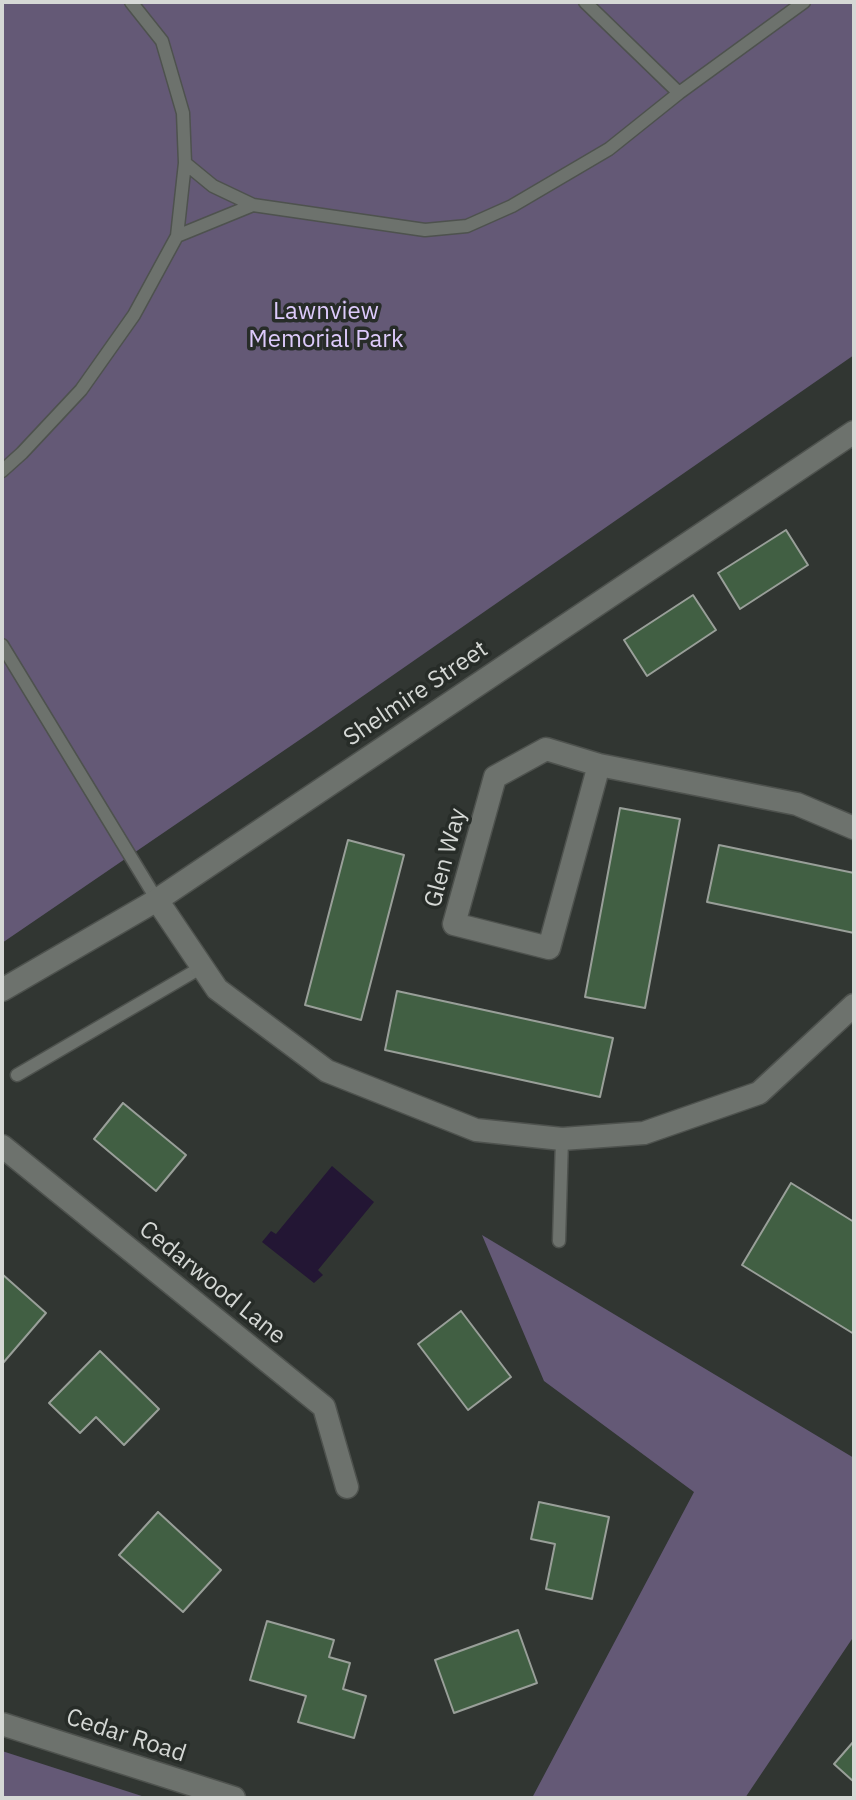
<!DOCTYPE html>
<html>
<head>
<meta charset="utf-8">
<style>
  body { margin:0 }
  #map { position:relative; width:856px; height:1800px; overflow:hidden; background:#313632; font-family:"IBM Plex Sans",sans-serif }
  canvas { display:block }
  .frame { position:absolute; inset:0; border:4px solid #d5d8d5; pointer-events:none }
</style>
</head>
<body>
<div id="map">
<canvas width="856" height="1800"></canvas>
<div class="frame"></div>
</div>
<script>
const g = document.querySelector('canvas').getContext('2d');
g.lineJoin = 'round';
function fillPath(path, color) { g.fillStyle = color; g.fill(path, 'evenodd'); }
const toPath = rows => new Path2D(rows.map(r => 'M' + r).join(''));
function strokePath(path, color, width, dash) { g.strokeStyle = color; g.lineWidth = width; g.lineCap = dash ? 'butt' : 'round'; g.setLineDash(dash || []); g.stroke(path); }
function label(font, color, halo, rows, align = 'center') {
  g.font = font + ' "IBM Plex Sans",sans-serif'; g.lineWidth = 7; g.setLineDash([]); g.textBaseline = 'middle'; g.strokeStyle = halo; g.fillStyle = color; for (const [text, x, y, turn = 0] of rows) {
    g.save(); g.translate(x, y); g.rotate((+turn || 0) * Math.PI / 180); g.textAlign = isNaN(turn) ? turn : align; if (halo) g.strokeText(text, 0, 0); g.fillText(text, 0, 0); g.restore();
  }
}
fillPath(toPath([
  [2,2,854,2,854,355,314,730,2,943],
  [482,1235,854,1458,854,1636,745,1798,532,1798,694,1492,544,1381],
  [2,1751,148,1798,2,1798]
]), '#645976');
fillPath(toPath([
  [332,1166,374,1202,318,1270,323,1275,314,1283,262,1242,271,1231,276,1234]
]), '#231634');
const building = toPath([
  [786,530,808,565,740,609,718,573,786,530],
  [693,595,716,630,647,676,624,640,693,595],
  [620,808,680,819,645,1008,585,997,620,808],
  [348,840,404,855,361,1020,305,1005,348,840],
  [719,845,854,873,854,933,707,902,719,845],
  [397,991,613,1038,600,1097,385,1050,397,991],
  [123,1103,186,1155,156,1191,94,1139,123,1103],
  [791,1183,854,1222,854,1334,742,1265,791,1183],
  [2,1274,46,1313,3,1363,2,1362,2,1274],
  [461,1311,511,1377,468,1410,418,1344,461,1311],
  [100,1351,159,1409,124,1445,96,1417,80,1433,49,1403,100,1351],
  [539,1502,609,1517,592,1599,546,1589,555,1544,531,1539,539,1502],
  [158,1512,221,1570,183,1612,119,1555,158,1512],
  [267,1621,334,1640,329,1657,350,1663,343,1689,366,1696,354,1738,298,1722,306,1696,250,1680,267,1621],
  [518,1630,537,1683,454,1713,435,1660,518,1630],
  [854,1741,854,1782,834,1764,854,1741]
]);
fillPath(building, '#415f43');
strokePath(building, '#999f99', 2);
const service = toPath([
  [585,2,679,93],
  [185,163,213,186,253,205,425,230,467,226,512,206,609,149,679,93,804,2],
  [177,236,253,205],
  [2,471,22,453,81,390,134,315,177,236,185,163,183,113,162,41,131,2],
  [2,645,157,900],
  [17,1075,202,967],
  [559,1241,562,1139]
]);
const minor = toPath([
  [599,765,549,948,454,924,495,777,546,749,599,765,797,804,854,828],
  [157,900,217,989,327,1071,476,1130,562,1139,644,1133,759,1093,854,1005],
  [2,990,157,900,854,432],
  [2,1146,324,1407,347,1487],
  [2,1724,234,1798]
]);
strokePath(service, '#4e524e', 15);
strokePath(minor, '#4e524e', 25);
strokePath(service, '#6d726d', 12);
strokePath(minor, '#6d726d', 22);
label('24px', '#ddcafb', '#272c28', [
  ["Lawnview",326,312],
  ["Memorial Park",326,340]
]);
label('24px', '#d5d8d5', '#272c28', [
  ["Shelmire Street",416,694,-34],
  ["Glen Way",446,858,-75],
  ["Cedarwood Lane",212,1283,39],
  ["Cedar Road",126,1736,18]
]);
</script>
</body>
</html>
